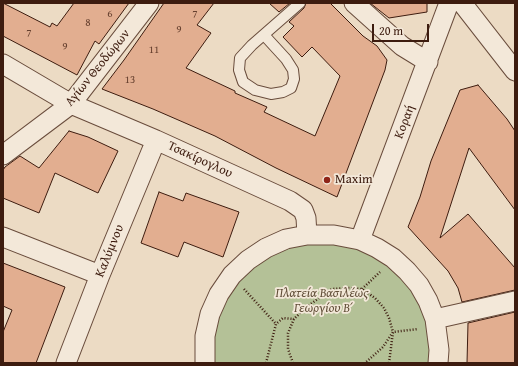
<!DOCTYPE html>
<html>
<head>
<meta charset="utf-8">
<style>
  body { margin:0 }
  #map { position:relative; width:518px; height:366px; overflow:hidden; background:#ecdbc4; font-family:"Gentium Book Plus",serif }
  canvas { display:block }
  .frame { position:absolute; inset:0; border:4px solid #3d1c0f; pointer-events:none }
  .scale { position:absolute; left:372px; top:24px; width:57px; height:18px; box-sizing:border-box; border:2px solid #3d1c0f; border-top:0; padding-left:5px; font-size:12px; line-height:14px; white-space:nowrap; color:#3d1c0f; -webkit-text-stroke:3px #f3e8d9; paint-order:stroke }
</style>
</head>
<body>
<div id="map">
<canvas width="518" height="366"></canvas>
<div class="frame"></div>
<div class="scale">20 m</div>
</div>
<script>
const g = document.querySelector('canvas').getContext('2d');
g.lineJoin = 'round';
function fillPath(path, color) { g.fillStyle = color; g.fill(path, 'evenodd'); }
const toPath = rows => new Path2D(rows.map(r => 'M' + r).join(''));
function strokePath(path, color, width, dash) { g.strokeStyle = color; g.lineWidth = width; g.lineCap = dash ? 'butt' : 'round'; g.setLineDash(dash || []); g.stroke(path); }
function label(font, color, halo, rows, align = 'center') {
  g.font = font + ' "Gentium Book Plus",serif'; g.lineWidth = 3.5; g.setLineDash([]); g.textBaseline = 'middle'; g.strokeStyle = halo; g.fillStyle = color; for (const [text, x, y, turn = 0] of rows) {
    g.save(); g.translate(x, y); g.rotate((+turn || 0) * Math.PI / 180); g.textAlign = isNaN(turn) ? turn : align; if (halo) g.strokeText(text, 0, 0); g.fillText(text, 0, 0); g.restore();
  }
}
fillPath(toPath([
  [309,241,359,247,389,264,414,292,423,309,428,328,430,346,429,363,215,363,214,345,215,328,220,312,227,296,248,269,277,251]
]), '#b4c197');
const building = toPath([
  [3,3,50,27,52,23,57,26,74,3,129,3,99,44,95,41,77,75,3,36,3,3],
  [164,3,214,3,197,25,211,33,186,68,235,91,235,93,267,107,264,112,315,136,340,76,312,47,302,57,283,37,294,26,289,22,304,8,306,3,330,3,363,36,377,46,387,60,385,70,337,197,276,168,215,136,153,109,102,89,124,60,164,3],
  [269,3,290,3,279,12,269,3],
  [370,3,427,3,427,12,389,18,370,3],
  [478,85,507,119,515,131,515,210,469,148,440,238,468,214,515,268,515,290,462,302,458,288,448,271,408,227,420,197,431,161,460,90,478,85],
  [69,131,88,137,118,151,98,193,55,173,39,213,3,198,3,170,5,167,20,156,39,168,69,131],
  [159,192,183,201,186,193,239,212,223,257,184,242,178,257,141,243,159,192],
  [3,263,65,287,36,363,3,363,3,332,12,310,3,306,3,263],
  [515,312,515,363,467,363,468,323,515,312]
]);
fillPath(building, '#e2ae90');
strokePath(building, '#3d1c0f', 1);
const lane = toPath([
  [264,35,286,59,293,70,294,79,291,88,283,92,271,94,255,90,243,82,239,70,240,58,252,45,300,3]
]);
const street = toPath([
  [354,3,402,46,428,62],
  [462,3,515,71],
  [3,64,71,104,156,140,290,201,303,210,306,218,307,235],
  [3,155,71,104,149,3],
  [3,237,100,275],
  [360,240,449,3],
  [435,319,515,301],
  [66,363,100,275,156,140],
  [205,363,205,336,210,314,219,294,232,275,248,260,266,248,286,239,307,235,334,235,360,240,377,248,393,258,407,271,419,285,428,301,435,319,439,350,438,363]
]);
strokePath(lane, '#694c3c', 12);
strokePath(street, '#694c3c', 21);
strokePath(toPath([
  [244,289,276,324],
  [362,289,380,272],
  [266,363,276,324,283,318,294,319],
  [293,363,288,349,288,333,294,319,305,308,332,289,348,288,362,289,375,298,384,308,389,318,393,332,383,347,365,363],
  [389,363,393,332,418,329]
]), '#3d1c0f', 2.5, [1, 2]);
strokePath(lane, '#f3e8d9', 10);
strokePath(street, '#f3e8d9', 19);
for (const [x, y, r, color] of [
  [327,180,4,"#8f2418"]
]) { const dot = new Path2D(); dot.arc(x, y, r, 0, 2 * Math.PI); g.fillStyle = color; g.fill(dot); strokePath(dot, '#f3e8d9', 1.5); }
label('11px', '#66402f', null, [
  ["6",110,14],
  ["7",195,14],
  ["8",88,23],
  ["9",179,30],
  ["7",29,33],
  ["9",65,47],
  ["11",154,50],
  ["13",130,80]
]);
label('13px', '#3d1c0f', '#f3e8d9', [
  ["Αγίων Θεοδώρων",98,68,-51],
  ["Κοραή",405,122,-69],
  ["Τσακίρογλου",200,160,25],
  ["Καλύμνου",110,251,-68]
]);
label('13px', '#3d1c0f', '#f3e8d9', [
  ["Maxim",335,180]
], 'left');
label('italic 13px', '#614e38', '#f3e8d9', [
  ["Πλατεία Βασιλέως",322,294],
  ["Γεωργίου Β΄",322,309]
]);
</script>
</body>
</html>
